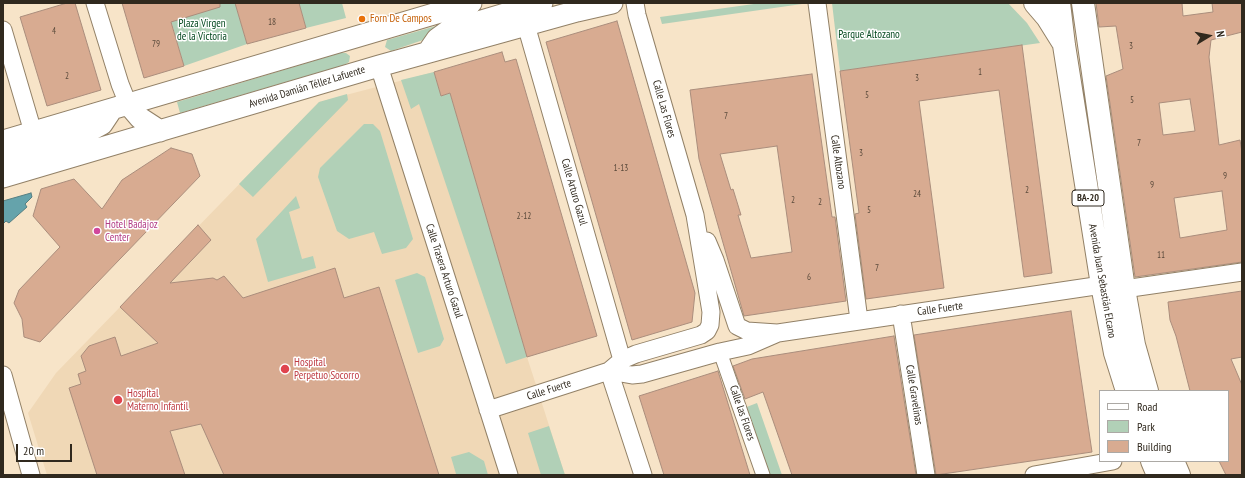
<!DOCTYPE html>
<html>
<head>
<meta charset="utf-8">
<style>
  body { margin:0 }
  #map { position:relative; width:1245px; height:478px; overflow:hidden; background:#f7e4c8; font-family:"PT Sans Narrow",sans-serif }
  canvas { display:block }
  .frame { position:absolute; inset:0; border:4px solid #30291e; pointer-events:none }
  .legend { position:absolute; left:1099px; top:390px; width:130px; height:72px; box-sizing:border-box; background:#fff; border:1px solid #aca9a5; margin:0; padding:5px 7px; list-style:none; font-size:12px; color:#30291e }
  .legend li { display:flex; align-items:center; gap:8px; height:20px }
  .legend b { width:20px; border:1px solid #aca9a5 }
  .north { position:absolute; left:1189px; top:16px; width:40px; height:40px; -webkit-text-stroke:3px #fff; paint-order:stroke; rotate:80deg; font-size:11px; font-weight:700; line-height:16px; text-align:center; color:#30291e }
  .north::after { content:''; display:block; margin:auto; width:14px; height:18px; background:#30291e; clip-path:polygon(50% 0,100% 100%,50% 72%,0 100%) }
  .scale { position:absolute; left:16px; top:444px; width:56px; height:18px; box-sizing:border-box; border:2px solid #30291e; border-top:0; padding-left:5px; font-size:12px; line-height:14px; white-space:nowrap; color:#30291e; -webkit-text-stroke:3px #fff; paint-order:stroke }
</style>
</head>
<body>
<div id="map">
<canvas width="1245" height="478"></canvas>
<div class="frame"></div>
<ul class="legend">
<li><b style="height:5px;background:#fff"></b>Road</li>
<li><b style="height:11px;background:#b1d0b7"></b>Park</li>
<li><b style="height:11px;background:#d8ab91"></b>Building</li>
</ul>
<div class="north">N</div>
<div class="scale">20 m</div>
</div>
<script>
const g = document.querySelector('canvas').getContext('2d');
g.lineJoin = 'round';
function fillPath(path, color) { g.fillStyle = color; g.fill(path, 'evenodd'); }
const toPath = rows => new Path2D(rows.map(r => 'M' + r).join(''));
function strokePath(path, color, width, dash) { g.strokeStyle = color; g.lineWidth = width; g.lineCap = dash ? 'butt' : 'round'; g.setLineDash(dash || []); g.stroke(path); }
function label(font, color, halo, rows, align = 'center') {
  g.font = font + ' "PT Sans Narrow",sans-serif'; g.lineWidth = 3; g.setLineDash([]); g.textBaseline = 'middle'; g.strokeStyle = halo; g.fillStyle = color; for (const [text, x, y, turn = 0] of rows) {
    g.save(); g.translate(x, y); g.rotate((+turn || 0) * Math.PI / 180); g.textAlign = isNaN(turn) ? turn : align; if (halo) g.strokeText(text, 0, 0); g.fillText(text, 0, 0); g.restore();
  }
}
fillPath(toPath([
  [434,72,441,96,450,93,527,357,565,475,47,475,28,413,56,373,319,102]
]), '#f0d8b6');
fillPath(toPath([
  [166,3,237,3,236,6,247,44,184,66],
  [299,3,342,3,346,18,306,28],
  [761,3,802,4,662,24,660,17],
  [832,3,1008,3,1027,23,1040,43,840,71],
  [436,26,423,40,391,51,385,47,387,40],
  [340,53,346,53,350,56,349,62,344,65,180,113,177,102],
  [434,72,441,96,450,93,527,357,506,364,419,104,411,109,401,80],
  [347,94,348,100,253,197,239,184,319,102],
  [364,124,373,124,380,131,413,239,406,248,382,254,374,232,349,239,337,231,318,177,320,168],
  [296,196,300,208,289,212,302,259,313,256,316,268,268,282,256,239],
  [417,273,425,277,444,339,440,346,418,353,395,280],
  [757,403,782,475,768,475,744,408],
  [549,426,565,475,541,475,528,433],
  [469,452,484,461,488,475,454,475,456,474,451,457]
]), '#b1d0b7');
const water = toPath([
  [31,193,32,197,25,204,27,207,9,223,6,221,3,224,3,201,31,193]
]);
fillPath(water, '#65a3ab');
strokePath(water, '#557e81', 1);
const building = toPath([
  [67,3,75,3,101,90,47,106,20,17,67,3],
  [122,3,220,3,220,7,171,22,184,66,144,78,122,3],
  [235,3,299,3,306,28,247,44,235,3],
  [1096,3,1182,3,1183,16,1213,12,1212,3,1242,3,1242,32,1211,40,1209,57,1219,145,1240,140,1242,152,1242,262,1135,277,1106,76,1123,69,1116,26,1099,27,1096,3],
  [1190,99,1195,131,1163,135,1159,103,1190,99],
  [1222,191,1227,230,1180,238,1174,198,1222,191],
  [617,21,695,293,692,322,632,340,546,42,617,21],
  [1022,45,1052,273,1024,277,999,90,919,101,944,288,866,299,855,214,859,213,840,71,1022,45],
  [502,52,505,62,516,59,597,336,527,357,450,93,441,96,434,72,502,52],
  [812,74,832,217,835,217,846,301,744,316,699,159,690,90,812,74],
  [777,146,792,252,751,258,738,215,741,215,733,189,731,190,720,154,777,146],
  [171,148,192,154,200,176,40,342,24,337,22,319,14,303,19,290,60,247,33,216,41,189,74,179,102,209,122,180,171,148],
  [198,225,211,240,170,283,213,278,217,280,224,276,243,298,335,268,344,298,379,287,439,475,224,475,201,424,170,431,185,475,97,475,69,388,81,384,78,374,86,371,81,356,89,346,115,337,121,356,158,343,120,307,198,225],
  [1242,291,1242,357,1231,359,1242,385,1242,475,1226,475,1219,461,1228,461,1228,391,1190,391,1176,336,1170,320,1168,302,1242,291],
  [1071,311,1092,452,936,475,914,335,1071,311],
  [894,336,916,475,792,475,763,392,745,399,733,366,752,359,894,336],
  [718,371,750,475,664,475,639,396,718,371]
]);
fillPath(building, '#d8ab91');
strokePath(building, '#aa8d7c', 1);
const pedestrian = toPath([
  [720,352,763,475]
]);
const minor = toPath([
  [95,3,120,84,128,104],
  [817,3,859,320],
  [526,25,622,360],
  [3,30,33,132],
  [379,66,509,475],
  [707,241,715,260,737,326,747,331,777,333],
  [1124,289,1242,272],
  [901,314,926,475],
  [609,371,632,375,642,374,720,352,748,346,778,333,1102,285],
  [609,371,643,475],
  [3,375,31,475],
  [488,410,609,371,622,360,636,354,701,335,707,331,710,325,711,312,695,215,637,15,635,3],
  [1034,475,1113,461]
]);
const tertiary = toPath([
  [428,52,437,39,448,31,542,3],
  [128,104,140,118,160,131],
  [3,141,471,3],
  [3,156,89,131,102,124,110,112],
  [3,177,379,66,577,11,612,3]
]);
const trunk = toPath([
  [1035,3,1047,17,1062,41],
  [1059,3,1064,45,1102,285,1115,353,1127,391],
  [1083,3,1124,289,1134,345,1147,391],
  [1152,461,1158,475],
  [1173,461,1179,475]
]);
strokePath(pedestrian, '#928167', 15);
strokePath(minor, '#928167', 19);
strokePath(tertiary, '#928167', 23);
strokePath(trunk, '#928167', 24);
strokePath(pedestrian, '#fff', 13);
strokePath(minor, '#fff', 17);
strokePath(tertiary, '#fff', 21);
strokePath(trunk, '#fff', 22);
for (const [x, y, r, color] of [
  [362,19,4,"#e8710a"],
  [97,231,4,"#d1479c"],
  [285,369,5,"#e0444e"],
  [118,400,5,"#e0444e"]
]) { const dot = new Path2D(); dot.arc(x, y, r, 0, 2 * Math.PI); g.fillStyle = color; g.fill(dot); strokePath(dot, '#fff', 1.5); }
label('9px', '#5a4a3b', null, [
  ["18",272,22],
  ["4",54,31],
  ["79",156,44],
  ["3",1131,46],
  ["1",980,72],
  ["2",67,76],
  ["3",917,78],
  ["5",867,95],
  ["5",1132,100],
  ["7",726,116],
  ["7",1139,143],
  ["3",861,153],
  ["1-13",621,168],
  ["9",1225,176],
  ["9",1152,185],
  ["2",1027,190],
  ["24",917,194],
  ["2",793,200],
  ["2",820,202],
  ["5",869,210],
  ["2-12",524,216],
  ["11",1161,255],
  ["7",877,268],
  ["6",809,277]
]);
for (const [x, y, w] of [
  [1088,198,32]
]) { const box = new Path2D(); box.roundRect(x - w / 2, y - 8, w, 16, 3); g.fillStyle = '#fff'; g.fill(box); strokePath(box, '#30291e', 1); }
label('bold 10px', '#30291e', null, [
  ["BA-20",1088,198]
]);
label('11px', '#c56008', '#fff', [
  ["Forn De Campos",370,19]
], 'left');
label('11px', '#00461c', '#fff', [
  ["Plaza Virgen",202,24],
  ["de la Victoria",202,37],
  ["Parque Altozano",869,35]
]);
label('11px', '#30291e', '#fff', [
  ["Avenida Damián Téllez Lafuente",307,87,-17],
  ["Calle Las Flores",664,109,74],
  ["Calle Altozano",838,162,82],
  ["Calle Arturo Gazul",574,192,74],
  ["Calle Trasera Arturo Gazul",444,271,72],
  ["Avenida Juan Sebastián Elcano",1102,281,80],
  ["Calle Fuerte",940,309,-8],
  ["Calle Fuerte",549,390,-18],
  ["Calle Gravelinas",914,395,81],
  ["Calle las Flores",742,413,71]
]);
label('11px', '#b23c85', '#fff', [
  ["Hotel Badajoz",105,225],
  ["Center",105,238]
], 'left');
label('11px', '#be3a42', '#fff', [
  ["Hospital",294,363],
  ["Perpetuo Socorro",294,376],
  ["Hospital",127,394],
  ["Materno Infantil",127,407]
], 'left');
</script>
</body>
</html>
